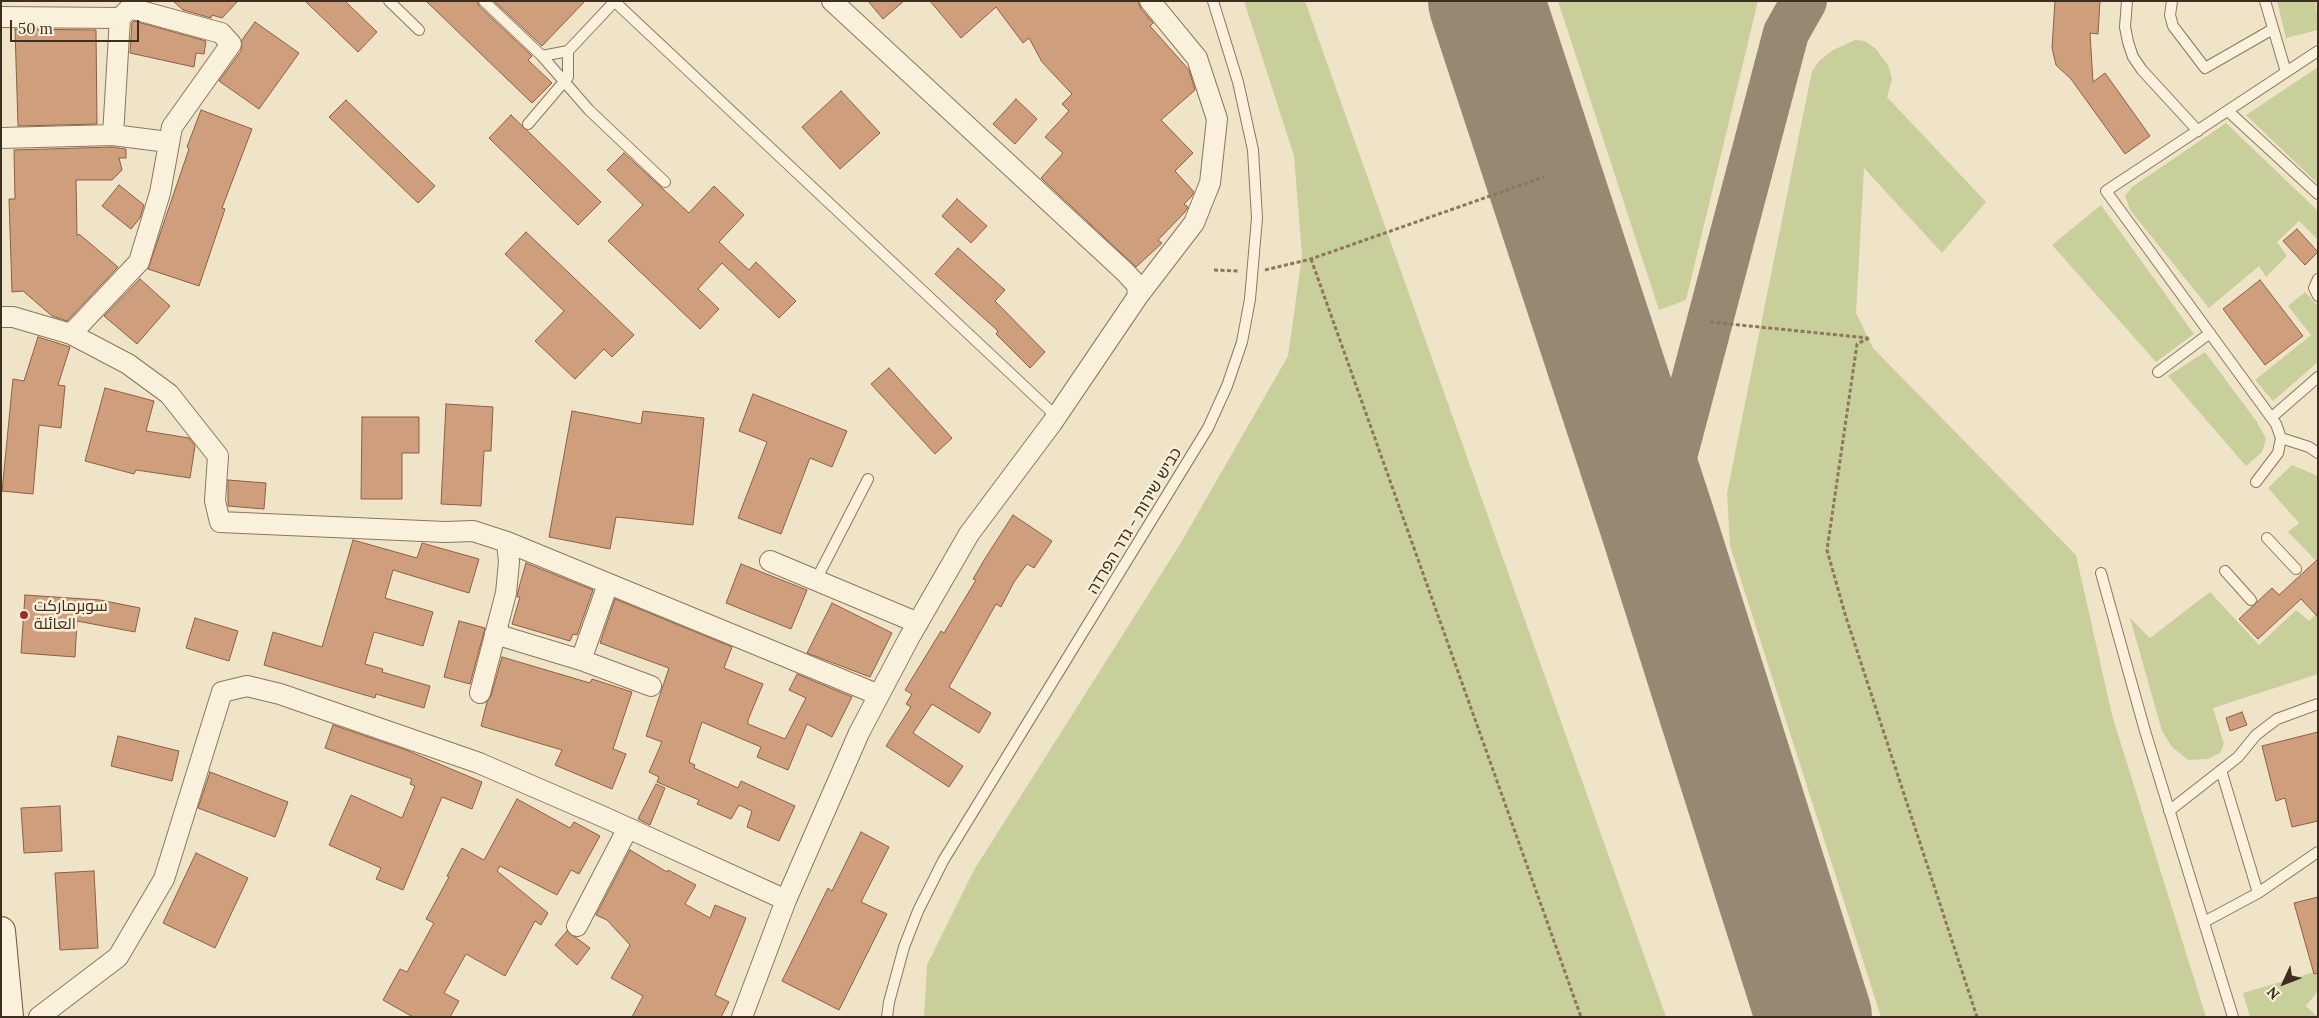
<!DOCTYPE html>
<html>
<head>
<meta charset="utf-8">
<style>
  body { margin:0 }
  #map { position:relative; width:2319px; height:1018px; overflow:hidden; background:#f0e4c8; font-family:Lora,serif }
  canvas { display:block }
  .frame { position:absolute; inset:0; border:2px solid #3d2e20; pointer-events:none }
  .north { position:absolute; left:2259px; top:958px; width:50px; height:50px; -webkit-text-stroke:4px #f7eed8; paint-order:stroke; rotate:227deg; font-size:14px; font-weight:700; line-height:20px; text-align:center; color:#3d2e20 }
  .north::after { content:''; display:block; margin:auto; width:18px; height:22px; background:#3d2e20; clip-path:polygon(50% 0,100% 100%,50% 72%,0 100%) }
  .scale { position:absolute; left:10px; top:20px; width:129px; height:22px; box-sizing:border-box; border:2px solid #3d2e20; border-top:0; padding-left:6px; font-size:15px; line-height:18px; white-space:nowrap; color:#3d2e20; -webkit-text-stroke:4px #f7eed8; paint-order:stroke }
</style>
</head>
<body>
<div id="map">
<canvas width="2319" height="1018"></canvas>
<div class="frame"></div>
<div class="north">N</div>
<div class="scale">50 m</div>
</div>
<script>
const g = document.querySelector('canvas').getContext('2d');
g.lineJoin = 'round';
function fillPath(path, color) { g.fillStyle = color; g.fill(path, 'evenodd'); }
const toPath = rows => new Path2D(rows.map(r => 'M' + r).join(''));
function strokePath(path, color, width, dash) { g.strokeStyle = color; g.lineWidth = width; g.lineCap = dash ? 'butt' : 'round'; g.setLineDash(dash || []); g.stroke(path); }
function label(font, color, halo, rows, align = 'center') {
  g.font = font + ' Lora,Cairo,"Noto Sans Hebrew",serif'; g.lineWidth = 5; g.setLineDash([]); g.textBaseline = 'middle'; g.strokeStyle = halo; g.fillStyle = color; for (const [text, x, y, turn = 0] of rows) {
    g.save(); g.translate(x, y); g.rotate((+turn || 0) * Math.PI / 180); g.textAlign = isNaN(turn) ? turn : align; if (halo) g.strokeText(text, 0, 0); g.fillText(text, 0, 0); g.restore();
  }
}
fillPath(toPath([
  [1244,1,1305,1,1666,1017,924,1017,927,965,974,870,1182,541,1288,356,1302,256,1294,156],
  [1558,1,1758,1,1686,300,1659,310],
  [2277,1,2316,1,2318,30,2286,38],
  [1855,40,1865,41,1876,49,1888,65,1892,79,1887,97,1986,202,1942,253,1864,168,1856,313,1873,348,2076,555,2112,715,2206,1017,1881,1017,1730,546,1727,493,1812,71,1819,61,1833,50],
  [2318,67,2318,184,2246,115],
  [2226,123,2318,211,2318,240,2299,221,2277,242,2287,256,2266,277,2259,266,2209,308,2130,210,2125,196,2132,187],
  [2101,205,2194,334,2156,362,2052,245],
  [2305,292,2318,306,2318,362,2273,401,2255,380,2311,335,2288,306],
  [2205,352,2257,422,2266,439,2262,452,2246,466,2168,376],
  [2292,465,2318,476,2318,563,2288,532,2299,523,2268,488],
  [2210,592,2259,645,2296,610,2309,621,2318,612,2318,674,2213,708,2224,744,2220,753,2208,759,2188,760,2172,747,2162,731,2130,618,2150,638],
  [2318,971,2318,991,2306,1006,2318,1017,2250,1017,2243,993]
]), '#c9cf9b');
strokePath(toPath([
  [1657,521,1786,33,1804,1]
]), '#968974', 46);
strokePath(toPath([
  [1486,1,1657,521,1814,1017]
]), '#968974', 116);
const building = toPath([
  [173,1,238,1,222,18,212,15,211,18,183,10,173,1],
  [305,1,345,1,377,32,358,52,305,1],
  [426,1,477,1,479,6,532,56,528,60,552,83,532,103,426,1],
  [494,1,585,1,542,46,494,1],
  [868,1,904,1,883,19,868,1],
  [930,1,1138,1,1141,9,1153,23,1150,26,1189,70,1195,90,1161,120,1193,153,1175,171,1194,192,1191,197,1184,204,1188,207,1185,212,1158,240,1162,243,1136,267,1041,178,1063,153,1045,137,1069,111,1062,104,1072,94,1042,62,1029,38,1023,43,996,7,961,38,930,1],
  [2055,1,2100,1,2098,34,2090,33,2093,82,2105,73,2150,136,2125,154,2071,79,2056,65,2052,48,2055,1],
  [134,21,206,41,204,54,196,53,194,67,130,53,132,23,134,21],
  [255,22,299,53,259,109,219,81,241,51,242,40,255,22],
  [15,29,96,30,97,124,18,126,15,29],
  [841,91,880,133,840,169,802,127,841,91],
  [1016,99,1037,119,1015,144,993,124,1016,99],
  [346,100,435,186,418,203,329,117,346,100],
  [201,110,252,129,222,208,225,209,199,286,148,269,189,149,187,147,201,110],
  [511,115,601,202,578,225,489,138,511,115],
  [112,147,126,149,126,158,119,158,122,170,112,180,76,180,77,236,79,234,118,267,67,321,52,316,23,291,12,292,9,199,15,199,14,150,112,147],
  [624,153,689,213,714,186,744,215,719,242,749,270,756,262,796,301,779,318,722,263,698,289,719,309,700,329,608,241,643,205,607,170,624,153],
  [119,185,144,205,140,218,131,229,102,206,119,185],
  [957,199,987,226,971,243,942,216,957,199],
  [2297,229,2318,252,2305,265,2283,241,2297,229],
  [526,232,634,335,612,357,604,349,575,379,535,341,564,311,505,254,526,232],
  [958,248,1005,290,995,301,1045,352,1030,368,996,334,998,331,935,274,958,248],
  [140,279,170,306,137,344,104,316,140,279],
  [2260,280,2303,336,2265,365,2223,309,2260,280],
  [38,337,70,347,58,385,65,386,61,428,39,425,33,494,2,491,13,379,24,381,38,337],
  [889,368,952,438,935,454,871,384,889,368],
  [105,388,154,401,146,431,189,438,195,446,190,478,136,470,134,474,85,461,105,388],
  [753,394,847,431,832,467,810,458,781,534,738,518,767,442,739,431,753,394],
  [446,404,493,407,491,451,484,451,481,506,441,504,446,404],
  [572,411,641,424,643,411,704,418,693,525,616,517,610,549,549,537,572,411],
  [362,417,419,417,419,453,402,453,402,499,361,499,362,417],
  [228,480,266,483,264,509,228,506,228,480],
  [1013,515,1052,541,1034,568,1027,564,1014,582,1001,607,996,604,949,687,991,713,979,733,932,704,913,733,963,766,949,787,886,746,911,707,906,704,912,694,905,690,941,631,944,633,976,580,973,579,986,557,1013,515],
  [353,540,417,558,422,543,479,559,469,593,393,570,385,598,433,612,423,646,374,632,365,664,383,669,382,672,430,686,424,708,376,694,375,698,264,665,273,632,322,647,353,540],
  [2318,559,2318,617,2301,599,2258,639,2239,619,2272,588,2279,595,2318,559],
  [526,563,593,590,577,635,573,634,570,641,512,624,520,597,517,597,518,591,526,563],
  [741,564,807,590,791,629,726,603,741,564],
  [25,595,100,600,140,608,135,632,77,621,75,657,21,653,25,595],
  [615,599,732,647,724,668,763,684,748,720,748,724,785,739,806,698,789,690,797,674,852,697,832,737,807,724,788,770,757,757,761,747,702,722,689,762,695,765,694,768,738,788,741,781,795,806,779,841,747,827,752,811,739,805,731,819,697,804,699,800,657,782,659,777,649,772,662,742,646,736,669,668,600,643,615,599],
  [832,603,892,633,870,677,807,653,832,603],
  [195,618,238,631,229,661,186,648,195,618],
  [459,621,485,628,470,684,444,677,459,621],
  [502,657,590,683,592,679,632,692,613,749,626,754,612,789,555,765,562,750,481,726,487,702,491,696,502,657],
  [2242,712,2247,725,2230,731,2226,718,2242,712],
  [333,725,406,750,482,782,472,809,442,797,403,890,376,879,381,868,329,845,351,795,402,818,415,786,410,784,412,779,325,748,333,725],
  [2318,732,2318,821,2292,827,2285,798,2276,801,2262,746,2318,732],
  [118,736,179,751,172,781,111,766,118,736],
  [210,772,288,802,275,837,198,808,210,772],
  [656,784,665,788,650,825,638,819,656,784],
  [517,799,570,828,574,822,600,836,579,874,571,870,557,895,500,866,497,871,548,913,541,925,535,921,505,976,466,954,444,993,459,1001,450,1017,413,1017,383,1000,400,969,407,972,434,923,426,919,449,877,447,876,462,848,484,860,517,799],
  [60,806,62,851,24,853,21,808,60,806],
  [861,832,889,847,861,902,887,914,839,1010,782,981,828,888,832,891,861,832],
  [630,850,667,872,668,870,696,885,685,904,710,918,715,905,746,918,715,995,729,1002,721,1017,632,1017,643,996,611,978,630,945,607,920,596,915,630,850],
  [196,853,248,878,215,948,163,923,196,853],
  [94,871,98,948,60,950,55,873,94,871],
  [2318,897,2318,973,2314,974,2294,903,2318,897],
  [567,931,590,948,577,965,555,945,567,931]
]);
fillPath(building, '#cf9f7d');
strokePath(building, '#8d5f41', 1);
const service = toPath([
  [389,1,419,30],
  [484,1,542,56,589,110,665,182],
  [614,1,1057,417],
  [2127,1,2125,27,2128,42,2133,57,2142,70,2198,131],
  [2172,1,2170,15,2173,26,2205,68,2273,29],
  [2265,1,2286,72],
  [542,56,568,51,614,2],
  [2228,111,2318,194],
  [528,124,568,77,568,51],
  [2318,279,2314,288,2318,296],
  [2158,372,2210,333],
  [2272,417,2318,377],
  [2281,438,2309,447,2318,453],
  [2256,482,2278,453,2281,438,2276,424,2106,191,2318,51],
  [2267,538,2296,569],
  [2225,571,2251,600],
  [2101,573,2145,731,2233,1017],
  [816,580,868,479],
  [2221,770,2258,893],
  [2169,811,2238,757,2256,735,2277,719,2318,704],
  [2204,922,2258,893,2318,852],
  [887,1017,889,1002,904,947,918,911,943,861,1208,428,1227,386,1242,342,1250,299,1257,218,1253,150,1238,82,1213,1]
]);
const minor = toPath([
  [1,17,120,18,130,8,221,33,231,44,172,127,160,193,139,262,71,334],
  [113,135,120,18],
  [1,138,113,135,168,142],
  [1138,296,1194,223,1210,183,1217,119,1197,58,1150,1],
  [1,317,13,317,71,334,128,364,169,394,218,456,215,501,220,522,445,532,473,531,507,542,879,695],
  [770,561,918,623],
  [495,634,581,660,651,686],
  [581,660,608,584],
  [480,693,506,593,509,562,507,542],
  [577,926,628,828],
  [39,1017,118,957,164,879,222,692,247,686,280,694,479,763,606,818,786,900],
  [742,1017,786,900,859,733,909,638,969,534,1052,423,1138,296,1137,285,1125,272,832,1]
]);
const secondary = toPath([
  [1,931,9,1017]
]);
strokePath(service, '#8d765c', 12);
strokePath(minor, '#8d765c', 22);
strokePath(secondary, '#6f573f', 30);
strokePath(toPath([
  [1311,259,1581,1017],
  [1214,270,1239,271],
  [1265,270,1311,259,1544,177],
  [1710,322,1868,338],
  [1869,338,1857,344,1827,550,1845,614,1977,1017]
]), '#8d765c', 3, [4, 2.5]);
strokePath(service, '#faf1dc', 10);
strokePath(minor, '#faf1dc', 20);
strokePath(secondary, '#faf1dc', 28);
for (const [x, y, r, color] of [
  [24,615,5,"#9e2a2b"]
]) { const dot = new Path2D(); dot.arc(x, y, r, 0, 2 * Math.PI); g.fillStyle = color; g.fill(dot); strokePath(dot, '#f7eed8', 2); }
label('16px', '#3d2e20', '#f7eed8', [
  ["כביש שירות - גדר הפרדה",1135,521,-59]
]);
label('16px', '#3d2e20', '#f7eed8', [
  ["سوبرماركت",34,606],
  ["العائلة",34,624]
], 'left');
</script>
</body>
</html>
